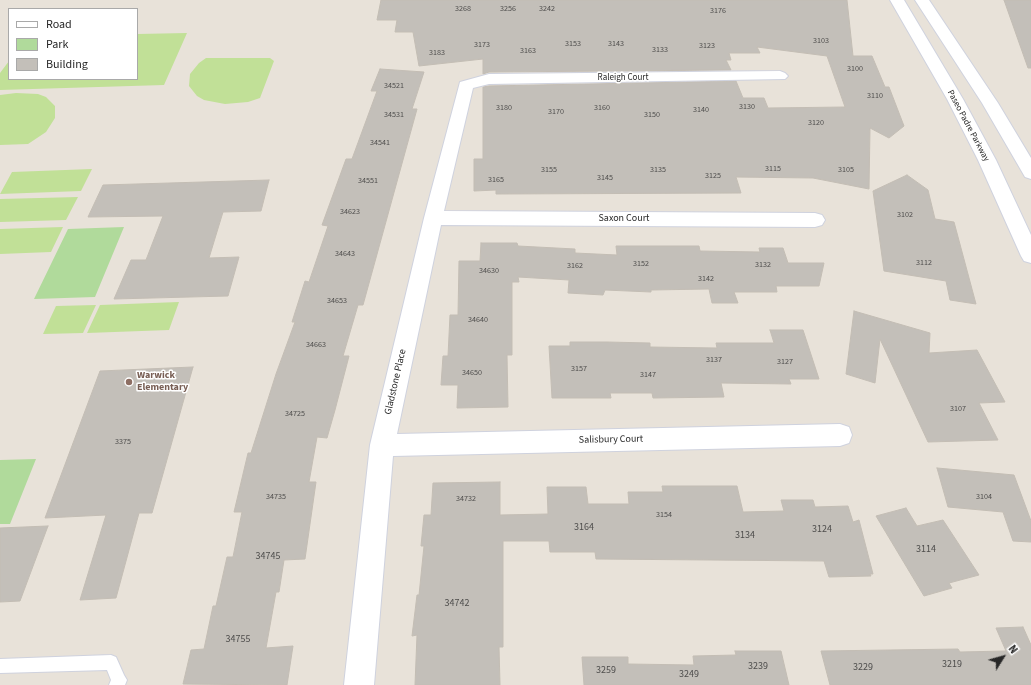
<!DOCTYPE html>
<html>
<head>
<meta charset="utf-8">
<style>
  body { margin:0 }
  #map { position:relative; width:1031px; height:685px; overflow:hidden; background:#e8e2d9; font-family:"Source Sans 3",sans-serif }
  canvas { display:block }
  .legend { position:absolute; left:8px; top:8px; width:130px; height:72px; box-sizing:border-box; background:#fff; border:1px solid #a9a9a9; margin:0; padding:5px 7px; list-style:none; font-size:12px; color:#272727 }
  .legend li { display:flex; align-items:center; gap:8px; height:20px }
  .legend b { width:20px; border:1px solid #a9a9a9 }
  .north { position:absolute; left:983px; top:637px; width:40px; height:40px; -webkit-text-stroke:3px #fff; paint-order:stroke; rotate:53deg; font-size:11px; font-weight:700; line-height:16px; text-align:center; color:#272727 }
  .north::after { content:''; display:block; margin:auto; width:14px; height:18px; background:#272727; clip-path:polygon(50% 0,100% 100%,50% 72%,0 100%) }
</style>
</head>
<body>
<div id="map">
<canvas width="1031" height="685"></canvas>
<ul class="legend">
<li><b style="height:5px;background:#fff"></b>Road</li>
<li><b style="height:11px;background:#b0da9b"></b>Park</li>
<li><b style="height:11px;background:#c3bfb9"></b>Building</li>
</ul>
<div class="north">N</div>
</div>
<script>
const g = document.querySelector('canvas').getContext('2d');
g.lineJoin = 'round';
function fillPath(path, color) { g.fillStyle = color; g.fill(path, 'evenodd'); }
const toPath = rows => new Path2D(rows.map(r => 'M' + r).join(''));
function strokePath(path, color, width, dash) { g.strokeStyle = color; g.lineWidth = width; g.lineCap = dash ? 'butt' : 'round'; g.setLineDash(dash || []); g.stroke(path); }
function label(font, color, halo, rows, align = 'center') {
  g.font = font + ' "Source Sans 3",sans-serif'; g.lineWidth = 3; g.setLineDash([]); g.textBaseline = 'middle'; g.strokeStyle = halo; g.fillStyle = color; for (const [text, x, y, turn = 0] of rows) {
    g.save(); g.translate(x, y); g.rotate((+turn || 0) * Math.PI / 180); g.textAlign = isNaN(turn) ? turn : align; if (halo) g.strokeText(text, 0, 0); g.fillText(text, 0, 0); g.restore();
  }
}
fillPath(toPath([
  [124,227,95,297,34,299,68,229],
  [36,459,10,524,0,524,0,460]
]), '#b0da9b');
fillPath(toPath([
  [187,33,164,85,0,90,0,73,9,61,9,79,137,79,137,34],
  [206,58,270,58,274,61,260,98,248,102,225,104,204,100,197,96,189,86,190,74,199,63],
  [16,93,38,94,46,97,55,106,55,118,46,132,28,144,0,145,0,95],
  [92,169,81,191,0,194,12,172],
  [78,197,66,220,0,222,0,199],
  [63,227,51,252,0,254,0,229],
  [179,302,169,330,87,333,100,305],
  [96,305,83,333,43,334,56,306]
]), '#c1e097');
const building = toPath([
  [381,0,847,0,853,56,872,56,885,87,889,87,904,126,889,138,870,128,869,189,813,178,736,177,741,193,496,194,496,190,474,191,474,159,483,159,483,87,489,86,736,81,743,98,764,98,768,108,845,107,827,56,757,47,760,53,729,53,731,60,726,60,731,70,489,72,483,74,483,59,419,66,413,32,395,32,397,20,377,20,381,0],
  [1004,0,1031,0,1031,68,1028,68,1004,0],
  [380,69,424,72,412,109,417,109,363,305,358,305,343,356,349,356,335,410,327,438,317,437,309,482,316,482,305,559,284,560,279,592,276,592,266,648,293,646,287,685,183,684,191,650,204,649,213,606,216,606,227,557,233,557,242,512,234,512,248,453,251,453,276,374,295,322,292,322,305,281,309,282,328,226,322,225,346,159,352,159,377,91,371,91,380,69],
  [907,175,928,190,935,219,954,222,976,304,950,300,946,281,884,271,873,191,907,175],
  [269,180,261,211,223,212,209,258,239,257,228,296,114,299,131,260,146,260,163,216,88,217,103,185,269,180],
  [481,243,517,243,518,246,575,249,575,253,617,255,616,246,699,246,700,251,760,252,759,248,783,248,788,263,824,263,819,286,776,286,777,292,734,292,738,303,712,303,709,289,651,290,651,292,605,290,603,295,568,293,569,280,518,277,519,282,512,282,512,355,507,355,508,407,457,408,458,385,441,385,443,356,448,356,450,315,458,315,459,261,480,261,481,243],
  [854,311,930,333,929,353,977,350,1005,402,979,403,998,440,928,442,880,339,875,383,846,374,854,311],
  [770,330,803,330,819,379,789,379,791,384,721,383,724,397,653,398,652,393,610,393,611,398,552,398,549,346,570,346,570,342,607,342,650,343,650,347,717,348,716,343,774,343,770,330],
  [193,367,152,513,139,513,116,598,80,600,106,515,45,518,100,371,193,367],
  [937,468,1014,475,1031,521,1031,542,1013,541,1003,512,948,507,937,468],
  [500,482,500,515,548,514,547,487,586,487,588,504,629,504,628,492,663,492,662,486,737,486,743,512,784,511,781,500,813,500,815,507,848,506,853,522,859,520,873,574,870,574,871,576,829,577,824,561,596,559,595,552,550,552,549,541,503,541,503,647,499,647,500,685,415,685,417,635,412,636,417,595,419,595,424,546,421,546,424,515,431,515,433,483,500,482],
  [906,508,917,526,943,520,979,575,949,583,952,588,924,596,876,516,906,508],
  [48,526,20,601,0,602,0,528,48,526],
  [1023,627,1031,645,1031,685,830,685,821,651,958,649,960,652,1006,651,996,628,1023,627],
  [735,651,781,651,789,685,584,685,582,657,628,657,628,664,694,665,693,656,736,655,735,651]
]);
fillPath(building, '#c3bfb9');
strokePath(building, '#c3bdb4', 1);
const lane = toPath([
  [111,655,116,657,124,675,127,680,125,685,109,685,111,680,107,670,0,673,0,659,111,655]
]);
const street = toPath([
  [780,71,785,73,788,76,785,79,489,84,473,88,444,211,815,213,822,215,825,220,822,225,815,227,441,225,397,434,840,424,849,427,852,435,849,443,840,446,393,456,374,685,344,685,370,445,424,218,460,82,489,74,780,71]
]);
const secondary = toPath([
  [890,0,904,0,963,99,996,160,1031,235,1031,263,1024,261,1021,256,978,160,947,99,890,0],
  [915,0,929,0,998,103,1031,158,1031,179,1025,177,982,103,915,0]
]);
strokePath(lane, '#cfd2de', 2);
strokePath(street, '#cfd2de', 2);
strokePath(secondary, '#cfd2de', 2);
fillPath(lane, '#fff');
fillPath(street, '#fff');
fillPath(secondary, '#fff');
for (const [x, y, r, color] of [
  [129,382,4,"#8d6e63"]
]) { const dot = new Path2D(); dot.arc(x, y, r, 0, 2 * Math.PI); g.fillStyle = color; g.fill(dot); strokePath(dot, '#fff', 1.5); }
label('8px', '#4e4d4c', null, [
  ["3268",463,9],
  ["3256",508,9],
  ["3242",547,9],
  ["3176",718,11],
  ["3103",821,41],
  ["3153",573,44],
  ["3143",616,44],
  ["3173",482,45],
  ["3123",707,46],
  ["3133",660,50],
  ["3163",528,51],
  ["3183",437,53],
  ["3100",855,69],
  ["34521",394,86],
  ["3110",875,96],
  ["3130",747,107],
  ["3180",504,108],
  ["3160",602,108],
  ["3140",701,110],
  ["3170",556,112],
  ["34531",394,115],
  ["3150",652,115],
  ["3120",816,123],
  ["34541",380,143],
  ["3115",773,169],
  ["3155",549,170],
  ["3135",658,170],
  ["3105",846,170],
  ["3125",713,176],
  ["3145",605,178],
  ["3165",496,180],
  ["34551",368,181],
  ["34623",350,212],
  ["3102",905,215],
  ["34643",345,254],
  ["3112",924,263],
  ["3152",641,264],
  ["3132",763,265],
  ["3162",575,266],
  ["34630",489,271],
  ["3142",706,279],
  ["34653",337,301],
  ["34640",478,320],
  ["34663",316,345],
  ["3137",714,360],
  ["3127",785,362],
  ["3157",579,369],
  ["34650",472,373],
  ["3147",648,375],
  ["3107",958,409],
  ["34725",295,414],
  ["3375",123,442],
  ["34735",276,497],
  ["3104",984,497],
  ["34732",466,499],
  ["3154",664,515]
]);
label('9px', '#272727', '#fff', [
  ["Raleigh Court",623,78],
  ["Paseo Padre Parkway",968,126,62]
]);
label('10px', '#272727', '#fff', [
  ["Saxon Court",624,219],
  ["Gladstone Place",396,382,-77],
  ["Salisbury Court",611,440,-1]
]);
label('bold 10px', '#785e54', '#fff', [
  ["Warwick",137,376],
  ["Elementary",137,388]
], 'left');
label('10px', '#4e4d4c', null, [
  ["3164",584,528],
  ["3124",822,530],
  ["3134",745,536],
  ["3114",926,550],
  ["34745",268,557],
  ["34742",457,604],
  ["34755",238,640],
  ["3219",952,665],
  ["3239",758,667],
  ["3229",863,668],
  ["3259",606,671],
  ["3249",689,675]
]);
</script>
</body>
</html>
